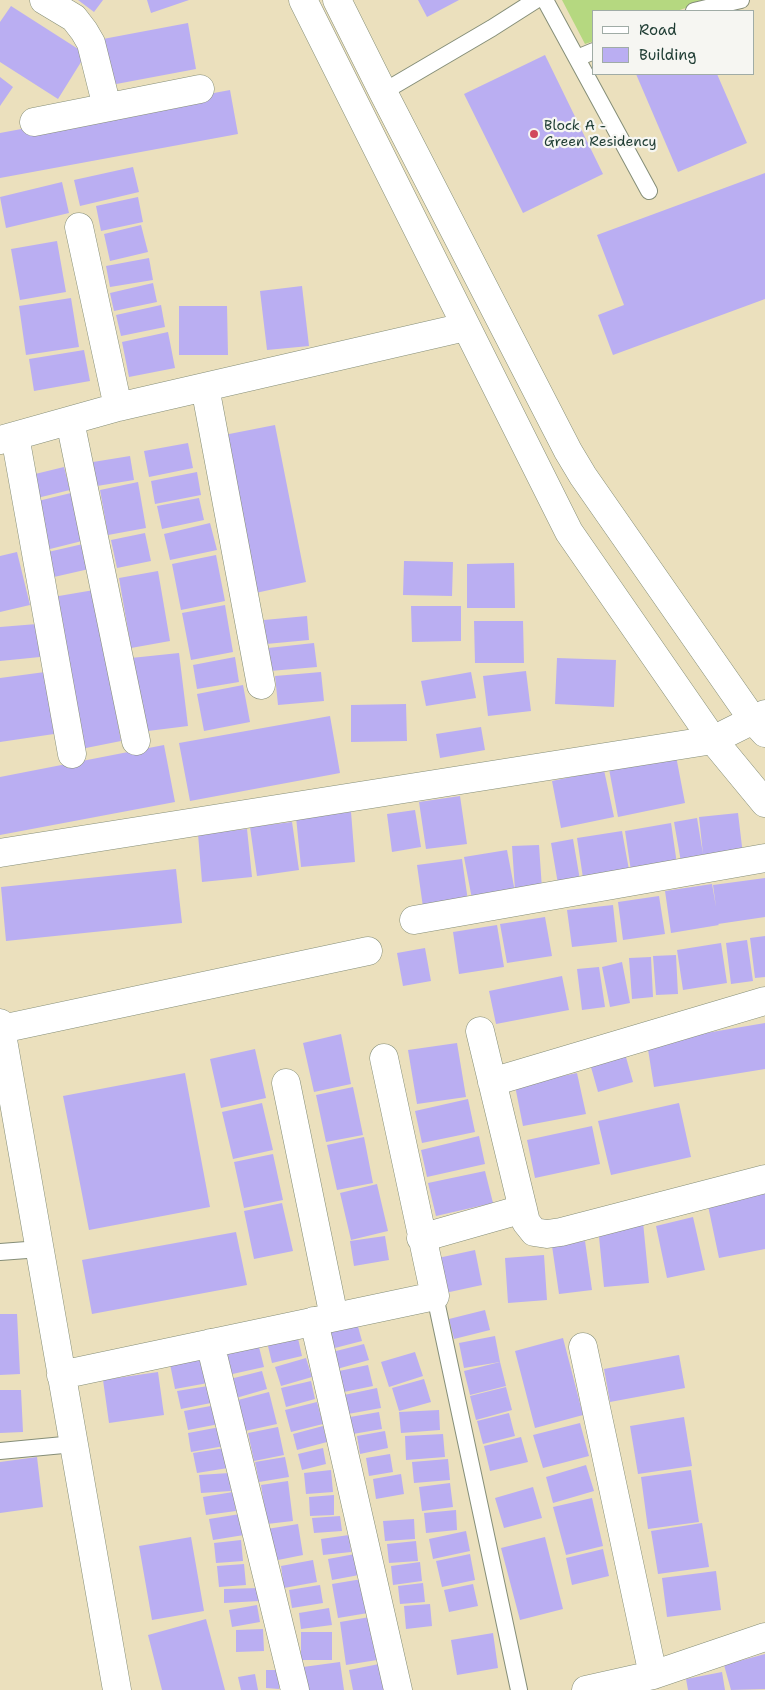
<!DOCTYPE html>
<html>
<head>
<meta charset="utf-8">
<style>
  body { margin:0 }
  #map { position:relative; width:765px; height:1690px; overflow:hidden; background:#ebe0bd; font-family:"Shantell Sans",sans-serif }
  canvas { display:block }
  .legend { position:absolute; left:592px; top:10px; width:162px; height:65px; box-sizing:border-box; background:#f6f6f2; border:1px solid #a0aca6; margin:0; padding:6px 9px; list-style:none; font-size:15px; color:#1f3d34 }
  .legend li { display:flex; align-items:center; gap:10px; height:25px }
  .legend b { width:25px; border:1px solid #a0aca6 }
</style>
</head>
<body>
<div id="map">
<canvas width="765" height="1690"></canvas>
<ul class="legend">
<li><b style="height:6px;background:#fff"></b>Road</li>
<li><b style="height:14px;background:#baaef2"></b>Building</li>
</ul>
</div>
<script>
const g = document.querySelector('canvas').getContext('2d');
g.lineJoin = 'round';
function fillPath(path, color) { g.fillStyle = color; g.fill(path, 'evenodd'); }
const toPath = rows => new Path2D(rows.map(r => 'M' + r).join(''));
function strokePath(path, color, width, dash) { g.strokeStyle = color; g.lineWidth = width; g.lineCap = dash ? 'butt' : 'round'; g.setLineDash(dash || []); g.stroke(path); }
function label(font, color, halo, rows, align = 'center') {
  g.font = font + ' "Shantell Sans",sans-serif'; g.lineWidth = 4.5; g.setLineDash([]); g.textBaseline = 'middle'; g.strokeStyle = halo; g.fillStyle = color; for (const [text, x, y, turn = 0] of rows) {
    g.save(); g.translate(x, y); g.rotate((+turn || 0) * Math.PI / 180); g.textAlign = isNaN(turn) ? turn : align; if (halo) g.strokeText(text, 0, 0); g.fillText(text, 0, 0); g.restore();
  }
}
fillPath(toPath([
  [562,0,708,0,677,11,594,11,594,41,585,44]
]), '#b5d880');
fillPath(toPath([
  [78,0,103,0,94,12],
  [147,0,189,0,151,13],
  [418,0,459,0,427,17],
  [11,6,86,54,58,99,0,62,0,22],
  [188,23,196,69,111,85,103,39],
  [545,55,603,174,523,213,464,94],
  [636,74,717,74,747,143,678,172],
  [0,77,13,87,0,106],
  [230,90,238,134,0,178,0,133],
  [133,167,139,192,80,206,74,180],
  [765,173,765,299,613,355,598,315,624,305,597,235],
  [62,182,69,213,6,228,0,197],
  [138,197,143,222,101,231,96,206],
  [141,225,148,252,110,261,104,234],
  [57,241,66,292,20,300,11,249],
  [149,258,153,280,110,287,106,266],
  [153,283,157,302,114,311,110,293],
  [302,286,309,346,267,350,260,291],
  [71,298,79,347,26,355,19,306],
  [161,305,165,327,121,336,116,315],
  [179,306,227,306,228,355,179,355],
  [168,332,175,368,129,377,122,342],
  [84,350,90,381,34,391,29,359],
  [275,425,306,582,251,594,219,436],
  [188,443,193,468,149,477,144,451],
  [130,456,134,480,97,486,93,462],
  [64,467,70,490,33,499,27,476],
  [197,472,201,495,155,504,151,481],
  [138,482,146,528,108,535,100,490],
  [75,492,86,540,46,550,34,502],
  [199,498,204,520,162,529,157,506],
  [210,523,217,550,170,560,164,534],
  [145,533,151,561,117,568,111,540],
  [83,544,89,569,54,577,48,552],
  [17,552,30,605,0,612,0,556],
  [216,555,225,601,181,610,172,564],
  [404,561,453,562,452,596,403,595],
  [514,563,515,608,467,608,467,564],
  [158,571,170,641,131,648,119,578],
  [94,590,121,741,81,749,53,597],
  [225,605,233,652,191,660,182,613],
  [411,606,461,606,461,641,412,642],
  [307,616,309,640,266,644,264,620],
  [474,621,523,621,524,663,475,663],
  [37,624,40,657,0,661,0,627],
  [314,643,317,667,270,671,268,648],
  [179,653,188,726,140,732,131,658],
  [235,657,239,682,197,689,193,665],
  [557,658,616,660,614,707,555,704],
  [526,671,531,711,488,716,483,676],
  [45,672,54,734,0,742,0,678],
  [321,672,324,701,278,705,275,676],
  [471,672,476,698,426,706,421,681],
  [243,685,250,722,204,731,197,694],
  [406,704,407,741,351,742,351,705],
  [330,716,340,773,190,801,179,743],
  [481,727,485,750,440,758,436,734],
  [164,745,175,802,0,835,0,777],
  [676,756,685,803,618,817,609,769],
  [604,770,614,817,561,828,552,781],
  [460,796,467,844,426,849,419,802],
  [415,810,421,847,392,852,387,814],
  [351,812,355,862,301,867,296,817],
  [738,813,743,855,681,862,674,822,697,818,703,854,699,817],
  [292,822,299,870,257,876,250,827],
  [671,823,677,864,631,871,625,831],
  [247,829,252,877,202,882,198,834],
  [622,831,629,870,583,878,577,838],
  [573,839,580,880,558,884,551,843],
  [539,845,542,889,515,890,512,846],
  [507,850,515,892,472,899,464,857],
  [462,859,468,901,423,907,417,865],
  [176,869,182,923,6,941,1,887],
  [765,878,765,917,718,924,719,925,671,933,665,891,712,884,716,907,713,885],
  [659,896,665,934,623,940,618,902],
  [613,905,617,942,572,947,567,910],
  [545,917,552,956,507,963,500,924],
  [497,925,504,967,459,974,453,932],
  [765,936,765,977,755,978,750,938],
  [747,940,753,981,731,984,726,943],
  [721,943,727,983,683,990,677,950],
  [425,948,431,981,403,986,397,953],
  [676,955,678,994,656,995,653,956],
  [651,957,653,997,632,999,629,958],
  [622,962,630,1003,610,1007,602,967],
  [599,967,605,1007,582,1010,577,969],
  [562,976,569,1010,496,1024,489,991],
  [765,1023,765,1069,654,1087,647,1043],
  [341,1034,351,1084,314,1092,303,1043],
  [457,1043,466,1097,417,1104,408,1050],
  [255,1049,266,1098,221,1108,210,1059],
  [624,1050,633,1082,598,1092,589,1060],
  [185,1073,210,1207,89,1230,63,1096],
  [577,1073,586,1114,523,1126,515,1086],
  [353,1087,363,1135,326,1142,316,1095],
  [468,1099,475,1132,422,1143,415,1111],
  [262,1103,273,1150,233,1159,222,1112],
  [679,1103,691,1157,611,1175,598,1121],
  [592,1126,600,1164,535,1178,527,1140],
  [479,1136,485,1164,427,1177,421,1150],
  [364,1137,373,1183,337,1190,327,1145],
  [273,1154,283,1200,244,1208,234,1162],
  [485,1171,493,1203,436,1216,428,1183],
  [377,1184,388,1231,351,1240,340,1193],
  [765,1189,765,1249,719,1258,707,1201],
  [282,1203,293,1251,254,1259,244,1211],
  [693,1217,705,1270,667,1278,656,1226],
  [643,1222,649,1283,604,1287,598,1227],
  [236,1232,247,1285,92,1314,82,1260],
  [385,1236,389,1260,354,1266,350,1241],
  [585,1241,592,1290,559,1294,552,1246],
  [475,1250,482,1285,445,1293,438,1258],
  [544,1255,547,1300,508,1303,505,1258],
  [485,1310,490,1330,454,1339,449,1319],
  [0,1314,17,1314,20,1374,0,1375],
  [357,1323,362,1341,331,1349,326,1331],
  [297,1334,302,1356,272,1363,267,1342],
  [495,1336,500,1362,464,1368,459,1343],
  [563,1338,583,1415,535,1428,515,1351],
  [257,1339,264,1367,228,1375,221,1347],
  [364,1344,369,1360,337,1369,332,1352],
  [415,1352,423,1376,389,1387,381,1362],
  [679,1355,685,1388,610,1402,604,1369],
  [204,1357,208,1383,175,1389,170,1364],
  [306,1358,312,1377,281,1386,275,1367],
  [500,1362,506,1386,470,1395,464,1371],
  [368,1365,373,1386,344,1392,339,1371],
  [262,1371,267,1389,236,1398,230,1379],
  [158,1372,164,1415,109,1423,103,1380],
  [424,1379,431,1402,399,1411,392,1388],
  [311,1381,315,1399,286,1407,281,1388],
  [208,1386,211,1403,181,1409,177,1391],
  [506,1387,512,1410,476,1420,470,1396],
  [377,1388,381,1408,348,1414,344,1395],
  [0,1390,21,1390,23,1432,0,1433],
  [269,1392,277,1424,245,1431,238,1400],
  [317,1402,323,1424,291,1432,285,1410],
  [216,1405,219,1424,188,1430,184,1411],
  [439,1410,440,1430,401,1433,399,1412],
  [379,1412,382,1429,353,1434,350,1417],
  [509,1413,515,1436,483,1444,477,1421],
  [684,1417,692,1466,638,1474,630,1426],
  [580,1423,589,1456,543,1468,533,1435],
  [323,1426,327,1442,297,1450,293,1434],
  [220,1427,224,1446,191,1452,188,1433],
  [278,1427,284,1455,254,1461,248,1433],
  [385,1431,388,1448,360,1454,357,1436],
  [443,1434,445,1457,406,1460,405,1436],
  [521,1437,528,1462,490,1471,484,1446],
  [225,1448,228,1468,197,1473,193,1453],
  [323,1448,326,1464,302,1470,298,1454],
  [390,1454,393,1472,369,1476,366,1458],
  [37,1457,43,1507,0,1513,0,1462],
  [285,1457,289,1477,259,1482,255,1462],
  [448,1459,450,1480,414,1483,412,1462],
  [586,1465,594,1491,553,1503,546,1477],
  [331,1470,333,1492,306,1494,304,1473],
  [691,1470,699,1522,648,1529,641,1477],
  [229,1473,231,1491,201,1493,199,1475],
  [401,1474,404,1494,376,1499,373,1479],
  [288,1481,293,1521,267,1524,261,1485],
  [450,1483,453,1507,422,1511,419,1487],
  [533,1487,542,1518,504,1528,495,1498],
  [233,1492,236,1511,206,1515,203,1497],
  [334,1495,334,1515,310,1516,309,1497],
  [592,1498,603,1546,566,1555,553,1507],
  [456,1510,457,1530,426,1533,424,1513],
  [240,1514,244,1535,213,1540,209,1519],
  [340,1516,342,1531,314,1533,312,1518],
  [414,1519,415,1539,385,1541,383,1521],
  [702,1523,709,1567,658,1574,651,1531],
  [298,1524,303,1555,273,1561,267,1529],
  [466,1531,470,1551,433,1559,429,1539],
  [349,1535,351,1552,323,1555,321,1539],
  [191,1537,204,1611,152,1620,139,1546],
  [545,1537,563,1609,520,1620,501,1548],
  [241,1540,243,1561,216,1563,214,1543],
  [416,1541,418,1561,389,1563,387,1544],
  [603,1549,609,1576,572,1585,566,1558],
  [355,1554,359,1575,332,1580,328,1559],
  [470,1554,475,1580,442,1587,436,1561],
  [313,1560,317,1582,284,1588,281,1566],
  [420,1562,422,1581,393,1585,391,1566],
  [244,1564,246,1585,219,1587,217,1566],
  [716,1571,721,1610,667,1617,662,1578],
  [362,1579,368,1613,338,1618,332,1584],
  [423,1583,425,1602,400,1604,398,1586],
  [473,1584,478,1606,449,1612,444,1590],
  [320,1585,323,1603,292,1608,289,1590],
  [259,1588,259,1601,224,1603,224,1589],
  [430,1604,432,1626,406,1629,404,1606],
  [257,1605,260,1622,232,1627,229,1610],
  [329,1608,332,1625,301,1629,299,1613],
  [370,1617,377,1660,346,1665,340,1622],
  [206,1619,225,1690,162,1690,148,1635],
  [263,1629,264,1651,236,1652,236,1630],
  [301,1632,332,1632,332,1660,301,1660],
  [493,1633,498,1668,457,1675,451,1640],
  [765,1654,765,1689,731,1690,724,1665],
  [340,1662,344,1690,306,1690,303,1667],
  [379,1664,384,1690,353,1690,349,1670],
  [266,1670,279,1670,279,1689,266,1688],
  [722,1672,725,1690,688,1690,686,1679],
  [255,1674,258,1690,241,1690,238,1677]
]), '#baaef2');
const service = toPath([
  [545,0,649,191],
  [694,11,741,0],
  [577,58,594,51],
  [383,92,492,28,536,0],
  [0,1252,40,1249],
  [435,1296,519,1690],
  [0,1451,74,1444]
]);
const minor = toPath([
  [44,0,74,18,84,31,91,43,107,107],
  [34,122,200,89],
  [79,227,118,407],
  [205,387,261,685],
  [70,421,136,741],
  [15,436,72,754],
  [0,440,118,407,465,327],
  [0,853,713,740,765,714],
  [414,920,765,858],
  [0,1023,117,1690],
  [1,1029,368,951],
  [480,1031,526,1222,534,1232,547,1234,561,1232,765,1179],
  [492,1082,765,1001],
  [286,1083,334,1317],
  [421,1238,523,1209],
  [314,1321,398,1690],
  [210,1343,295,1690],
  [583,1347,653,1675],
  [61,1375,435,1296,384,1058],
  [586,1690,653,1675,765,1637]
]);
const tertiary = toPath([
  [303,0,569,532,713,740,765,803],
  [337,0,383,92,568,451,583,476,753,720,765,733]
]);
strokePath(service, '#858e78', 18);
strokePath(minor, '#858e78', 29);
strokePath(tertiary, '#858e78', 29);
strokePath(service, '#fff', 16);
strokePath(minor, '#fff', 28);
strokePath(tertiary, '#fff', 28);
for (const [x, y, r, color] of [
  [534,134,5,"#d1495b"]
]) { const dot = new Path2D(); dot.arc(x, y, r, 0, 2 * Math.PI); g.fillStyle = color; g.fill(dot); strokePath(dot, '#f6f6f2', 2); }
label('14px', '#1f3d34', '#f6f6f2', [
  ["Block A -",544,126],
  ["Green Residency",544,142]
], 'left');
</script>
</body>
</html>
